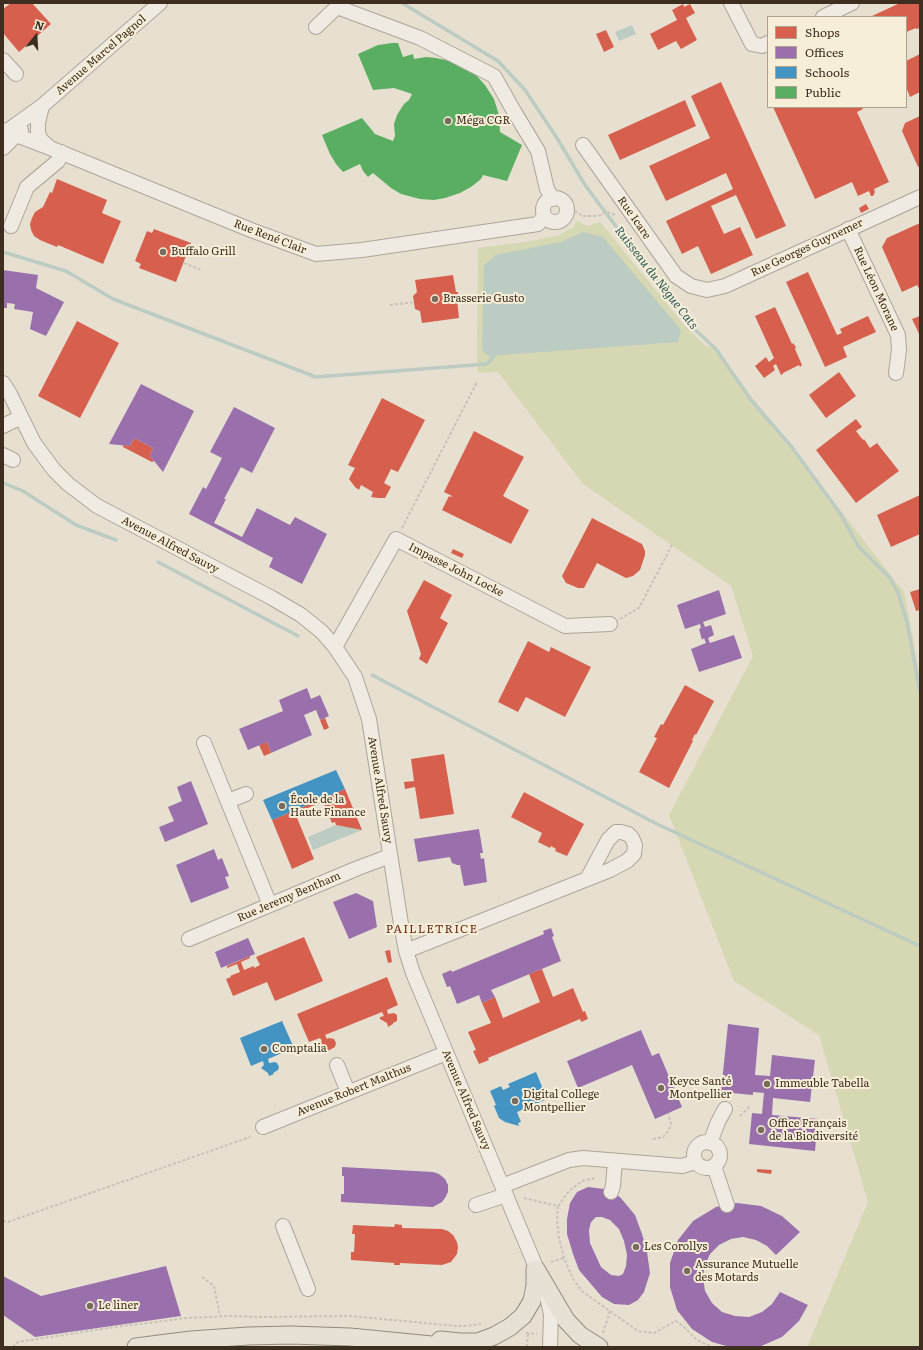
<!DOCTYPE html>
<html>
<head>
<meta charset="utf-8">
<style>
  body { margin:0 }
  #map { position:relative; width:923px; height:1350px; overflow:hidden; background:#e7e0d1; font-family:Literata,serif }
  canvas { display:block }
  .frame { position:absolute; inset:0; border:4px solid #3d2e20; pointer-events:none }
  .legend { position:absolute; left:767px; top:16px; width:140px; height:92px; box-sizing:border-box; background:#f7eed8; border:1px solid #ada18e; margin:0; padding:5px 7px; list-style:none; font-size:12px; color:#3d2e20 }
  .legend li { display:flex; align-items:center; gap:8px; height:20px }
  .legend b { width:20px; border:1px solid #ada18e }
  .north { position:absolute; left:16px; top:16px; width:40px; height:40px; -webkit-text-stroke:3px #f7eed8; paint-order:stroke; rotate:18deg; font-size:11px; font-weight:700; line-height:16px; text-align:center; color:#3d2e20 }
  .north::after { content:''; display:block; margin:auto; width:14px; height:18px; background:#3d2e20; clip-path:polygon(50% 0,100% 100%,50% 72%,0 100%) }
</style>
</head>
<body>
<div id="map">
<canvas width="923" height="1350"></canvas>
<div class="frame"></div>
<ul class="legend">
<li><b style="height:11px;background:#d6604d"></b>Shops</li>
<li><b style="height:11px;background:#9970ab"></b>Offices</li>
<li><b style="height:11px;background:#4393c3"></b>Schools</li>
<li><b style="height:11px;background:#5aae61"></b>Public</li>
</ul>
<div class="north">N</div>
</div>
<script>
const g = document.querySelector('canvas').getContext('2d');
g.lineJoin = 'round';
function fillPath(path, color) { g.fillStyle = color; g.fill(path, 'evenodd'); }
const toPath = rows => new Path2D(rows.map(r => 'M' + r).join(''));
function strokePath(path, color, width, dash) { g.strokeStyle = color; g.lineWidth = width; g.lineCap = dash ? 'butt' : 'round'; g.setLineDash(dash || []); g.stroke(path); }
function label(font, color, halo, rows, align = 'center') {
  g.font = font + ' Literata,serif'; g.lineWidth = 4; g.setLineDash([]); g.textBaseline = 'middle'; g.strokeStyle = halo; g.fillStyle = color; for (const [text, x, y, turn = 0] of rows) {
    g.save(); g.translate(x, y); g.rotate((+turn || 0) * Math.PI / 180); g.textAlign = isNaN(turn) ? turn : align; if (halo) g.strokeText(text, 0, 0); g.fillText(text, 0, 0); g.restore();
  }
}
fillPath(toPath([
  [577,221,588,226,600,222,684,325,706,346,713,347,904,592,920,676,920,1347,807,1347,868,1202,819,1035,734,981,669,815,753,656,731,586,583,484,498,372,478,373,477,361,478,248,525,242,557,236,573,227]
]), '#d6d7b3');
fillPath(toPath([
  [632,25,636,34,619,41,615,32],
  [583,232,603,237,681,330,678,342,489,356,482,350,484,265,496,255,561,242],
  [336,825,362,830,313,850,308,837]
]), '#bcccc2');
fillPath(toPath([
  [11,3,32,3,51,24,19,52,3,33,3,9],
  [900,3,920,3,920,28,916,29,916,28,906,32,906,17,873,17,872,16],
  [683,4,684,7,690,4,695,13,686,18,697,40,681,49,676,41,658,50,650,34,677,20,672,10],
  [606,30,614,47,604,52,596,34],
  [920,54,920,92,910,97,906,87,906,61],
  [721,82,786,226,756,239,736,195,711,206,724,234,740,227,753,255,711,274,698,246,682,254,666,221,733,189,726,173,666,201,649,166,710,138,691,96],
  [685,100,696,126,620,160,608,135],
  [773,107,862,107,863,109,857,112,889,182,874,189,875,192,873,196,871,196,869,191,858,196,852,182,815,199],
  [920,116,920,166,918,167,902,131,905,123],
  [57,179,107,200,102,213,121,221,103,264,58,245,57,247,40,240,34,236,31,230,30,224,32,218,35,212,43,207,50,192,52,193],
  [866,204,869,209,861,213,859,208],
  [920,223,920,290,917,285,902,292,882,247,887,238],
  [154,229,191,243,176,282,139,268,141,264,135,261,147,231,152,233],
  [808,272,837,335,842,333,840,329,868,316,876,332,843,347,847,357,825,367,786,282],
  [453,275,456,292,458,292,459,299,457,299,459,318,422,323,420,311,415,309,413,296,417,292,415,280],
  [775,307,792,344,793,343,796,347,795,349,802,365,800,367,799,365,783,373,783,374,781,375,776,364,773,366,775,370,764,378,755,366,766,357,769,362,774,358,755,316],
  [920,316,920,336,912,319],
  [77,321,119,343,80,418,38,396],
  [839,372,856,396,826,418,809,395],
  [382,398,425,420,398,472,391,469,384,483,391,487,385,498,379,498,371,497,373,492,361,485,359,490,355,487,349,479,355,468,348,465],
  [856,419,862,427,856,431,863,440,864,439,870,448,877,443,899,471,856,503,816,450],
  [474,431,524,457,503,496,529,510,511,544,442,510,449,496,451,497,452,496,444,492],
  [134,438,153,448,150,456,154,461,152,462,123,447,123,445,130,446],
  [920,495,920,534,891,547,877,515],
  [592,518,642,544,645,551,645,555,640,570,633,576,626,578,597,563,584,588,578,588,566,583,562,576],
  [453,549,464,554,462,558,451,553],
  [424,580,452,595,440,618,448,623,427,664,419,659,421,654,407,611],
  [920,589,920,610,916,611,910,592],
  [528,641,549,652,551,647,591,667,565,717,526,697,518,712,498,702],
  [685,685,714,701,696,735,695,734,692,740,693,741,669,788,639,772,657,738,654,737,661,724,663,725],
  [325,718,329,728,324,730,320,720],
  [267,742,271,753,264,756,259,745],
  [444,754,454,814,420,819,415,787,405,789,404,782,414,781,411,759],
  [345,789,362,830,336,825,335,822,332,823,323,802,295,813,314,859,292,869,272,820],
  [524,792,584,824,567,856,555,851,556,849,551,846,550,848,538,842,542,833,511,817],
  [304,937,323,981,275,1001,267,982,233,996,226,979,231,977,230,976,240,972,237,964,227,968,227,966,250,956,250,958,241,962,244,970,254,966,254,968,260,965,256,957],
  [390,950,392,962,388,963,385,951],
  [542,969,553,997,573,988,583,1012,585,1011,588,1019,581,1022,580,1019,488,1058,489,1060,479,1064,473,1051,476,1050,468,1032,491,1023,482,1003,495,997,503,1018,540,1002,529,974],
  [387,977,398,1005,387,1010,388,1014,394,1013,397,1015,397,1021,393,1023,393,1024,388,1027,387,1023,380,1019,380,1017,384,1016,382,1012,325,1035,327,1039,329,1038,334,1039,336,1043,335,1047,326,1052,325,1049,318,1044,322,1041,320,1038,309,1042,297,1014],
  [757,1169,772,1170,771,1174,757,1172],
  [395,1224,402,1225,402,1228,442,1229,448,1231,453,1235,457,1242,458,1247,457,1254,451,1262,442,1265,400,1263,400,1265,394,1265,394,1263,351,1260,351,1252,354,1252,355,1234,352,1234,353,1225,394,1227]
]), '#d6604d');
fillPath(toPath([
  [3,270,38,275,36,288,64,302,46,336,30,329,33,312,14,309,15,304,7,303,7,308,3,308],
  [141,384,194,411,163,472,150,456,153,448,134,438,130,446,109,444],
  [234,407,275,428,252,473,241,467,224,499,226,499,214,523,242,537,257,508,290,525,295,517,327,534,302,584,269,567,273,558,189,514,203,487,206,489,222,458,210,452],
  [719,590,726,614,703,622,705,627,711,625,714,635,708,638,710,643,734,635,742,658,699,672,691,649,706,643,704,638,702,640,699,629,701,628,700,624,685,629,677,605],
  [307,688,311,699,320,695,329,716,320,720,316,710,304,715,312,735,271,753,267,742,248,750,239,729,283,711,279,700],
  [191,781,208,824,165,842,159,827,174,821,168,807,182,801,177,787],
  [479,829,483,853,480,853,481,859,484,858,487,882,464,886,460,865,457,865,452,863,450,857,418,862,414,839],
  [214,849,218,860,222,858,229,876,225,877,229,888,191,903,176,865],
  [356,893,373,901,377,927,349,939,333,902],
  [551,928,554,936,552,937,561,961,491,990,495,997,482,1003,479,995,457,1004,450,986,447,987,442,974,451,970,452,972,544,934,543,931],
  [248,938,255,954,221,968,215,952],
  [728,1024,759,1028,755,1075,770,1076,772,1055,815,1060,810,1102,773,1098,772,1115,818,1119,815,1151,749,1144,752,1113,762,1114,764,1093,753,1092,753,1095,721,1092],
  [641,1030,652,1056,659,1053,682,1107,655,1119,632,1065,578,1088,567,1061],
  [342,1167,433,1172,439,1174,445,1179,448,1185,448,1192,445,1198,442,1202,433,1207,341,1202,341,1194,344,1194,344,1176,342,1176],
  [588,1187,604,1189,620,1197,635,1215,642,1234,647,1252,650,1273,644,1292,638,1300,629,1305,614,1304,602,1297,579,1270,573,1254,567,1234,567,1219,570,1203,577,1192],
  [596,1217,602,1217,610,1220,619,1229,624,1241,627,1255,626,1266,623,1274,619,1276,611,1275,601,1267,590,1243,589,1230,591,1222],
  [737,1203,761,1206,782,1216,800,1232,776,1255,767,1246,756,1240,743,1237,731,1239,719,1245,710,1254,705,1265,703,1277,705,1291,712,1303,722,1312,735,1316,749,1317,762,1312,772,1304,780,1292,808,1305,799,1321,782,1337,759,1347,730,1347,712,1342,692,1329,677,1310,670,1287,670,1263,678,1240,693,1221,716,1207],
  [166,1266,181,1316,35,1337,3,1315,3,1276,41,1296]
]), '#9970ab');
fillPath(toPath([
  [336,770,345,789,272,820,263,800],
  [282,1021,294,1048,268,1059,269,1063,275,1062,277,1063,279,1067,278,1070,273,1073,274,1074,269,1076,268,1073,261,1068,264,1065,263,1061,251,1066,240,1038],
  [536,1072,547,1099,517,1112,521,1122,518,1123,519,1126,505,1122,499,1118,494,1106,496,1105,490,1091,501,1086,503,1090,510,1087,508,1084]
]), '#4393c3');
fillPath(toPath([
  [392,43,398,43,403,57,413,54,414,59,426,57,436,58,450,61,475,74,485,85,494,99,499,115,500,132,522,145,507,181,483,175,481,179,471,187,460,193,445,198,434,200,420,199,401,194,391,188,373,173,368,177,363,171,360,164,343,172,336,164,330,154,322,135,362,118,375,134,393,141,395,136,394,124,397,115,404,104,409,100,412,94,394,88,373,90,358,54,378,45]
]), '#5aae61');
strokePath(toPath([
  [402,3,498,61,525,90,557,138,585,185,690,325,716,349,751,400,791,446,840,513,858,546,890,578,898,593,907,622,920,693],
  [3,252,66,271,113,299,316,377,487,364,494,356],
  [3,483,23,491,76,525,116,540],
  [158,562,298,636],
  [372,675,657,824,920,946]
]), '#bcccc2', 3.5);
const minor = toPath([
  [731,3,752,44,762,46,768,43],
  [823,17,852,3],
  [316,27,337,7,420,38,494,76,515,113,538,151,547,189,553,199],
  [3,60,16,74],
  [42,106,38,123,38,133,41,140,49,147],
  [3,130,50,148,251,230,316,254,362,250,538,224,544,216],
  [3,134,42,106,160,3],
  [583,145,676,276,691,286,707,290,725,286,920,197],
  [3,148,21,130],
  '543 210a12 12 0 1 1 24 0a12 12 0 1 1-24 0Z',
  [11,226,27,187,58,161,61,152],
  [848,229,898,335,899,350,896,373],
  [3,383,10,394,34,443,54,470,68,484,97,506,272,598,301,615,322,632,335,647,355,677,369,719,401,924,406,951,413,973,546,1291,551,1315,550,1347],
  [3,426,21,417],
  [3,455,13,460],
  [335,647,396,539,565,626,610,624],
  [204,743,270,905],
  [228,801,246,794],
  [189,939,358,868,390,856],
  [406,951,610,870,627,861,634,854,635,845,632,838,628,834,621,832,616,832,608,840,587,879],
  [337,1065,348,1092],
  [263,1127,446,1053],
  '694 1155a13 13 0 1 1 26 0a13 13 0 1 1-26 0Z',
  [710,1143,718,1122,725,1109],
  [714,1166,727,1205],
  [502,1186,569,1160,583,1158,682,1166,695,1162],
  [611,1192,613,1186,615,1161],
  [476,1205,506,1195],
  [283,1226,308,1289]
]);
const major = toPath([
  [536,1269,566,1320,580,1335,599,1347],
  [440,1340,460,1342,478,1342,494,1336,510,1327,523,1316,532,1301,535,1286,535,1269],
  [136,1347,191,1340,248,1336,291,1335,350,1337,452,1347]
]);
strokePath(minor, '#ada599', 16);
strokePath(major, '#928b80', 19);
strokePath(toPath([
  [566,206,583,216,598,216,606,212,616,215],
  [184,263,201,270],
  [390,305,414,302],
  [402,528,477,382],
  [620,619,639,608,672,545],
  [740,1116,750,1106],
  [653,1139,663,1137,669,1130,671,1123,668,1113],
  [524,1198,558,1206,557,1220,559,1238,564,1258,573,1279,583,1292,638,1331,654,1333,676,1321,685,1328,697,1340,712,1347],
  [558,1206,569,1191,582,1181,595,1178],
  [3,1221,8,1222,250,1137],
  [551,1262,564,1258],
  [202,1277,214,1286,220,1316],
  [526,1333,537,1334],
  [603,1333,610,1311],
  [13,1347,18,1342,108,1328,186,1318,230,1316,258,1317,350,1316,456,1326,465,1326,481,1324],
  [527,1347,528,1333]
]), '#c8c2b9', 2, [3, 2]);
strokePath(minor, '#efebe3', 14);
strokePath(major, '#e6e1d4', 17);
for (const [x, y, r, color] of [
  [448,121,4,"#786c5e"],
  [163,252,4,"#786c5e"],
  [435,299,4,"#786c5e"],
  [282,806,4,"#786c5e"],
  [264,1049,4,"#786c5e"],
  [767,1084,4,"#786c5e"],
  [661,1088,4,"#786c5e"],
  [515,1101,4,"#786c5e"],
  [761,1130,4,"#786c5e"],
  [636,1247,4,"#786c5e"],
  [687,1271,4,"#786c5e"],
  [90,1306,4,"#786c5e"]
]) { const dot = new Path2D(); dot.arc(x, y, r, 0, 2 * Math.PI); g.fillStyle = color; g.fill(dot); strokePath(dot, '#f7eed8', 1.5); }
label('11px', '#3d2e20', '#f7eed8', [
  ["Avenue Marcel Pagnol",101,55,-41],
  ["Rue Icare",634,218,55],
  ["Rue René Clair",270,237,21],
  ["Rue Georges Guynemer",807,248,-25],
  ["Rue Léon Morane",876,289,65],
  ["Avenue Alfred Sauvy",170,545,28],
  ["Impasse John Locke",456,570,27],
  ["Avenue Alfred Sauvy",380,790,81],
  ["Rue Jeremy Bentham",289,897,-23],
  ["Avenue Robert Malthus",354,1090,-22],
  ["Avenue Alfred Sauvy",466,1100,67]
]);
label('11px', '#3d2e20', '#f7eed8', [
  ["Méga CGR",456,121],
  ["Buffalo Grill",171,252],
  ["Brasserie Gusto",443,299],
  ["École de la",290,800],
  ["Haute Finance",290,813],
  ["Comptalia",272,1049],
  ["Keyce Santé",669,1082],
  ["Montpellier",669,1095],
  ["Immeuble Tabella",775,1084],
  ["Digital College",523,1095],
  ["Montpellier",523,1108],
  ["Office Français",769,1124],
  ["de la Biodiversité",769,1137],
  ["Les Corollys",644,1247],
  ["Assurance Mutuelle",695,1265],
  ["des Motards",695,1278],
  ["Le liner",98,1306]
], 'left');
label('italic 12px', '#2f5d5a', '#f7eed8', [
  ["Ruisseau du Nègue Cats",656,278,52]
]);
g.letterSpacing = '1px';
label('12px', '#6b2e1e', '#f7eed8', [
  ["PAILLETRICE",432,929]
]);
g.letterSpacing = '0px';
</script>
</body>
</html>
